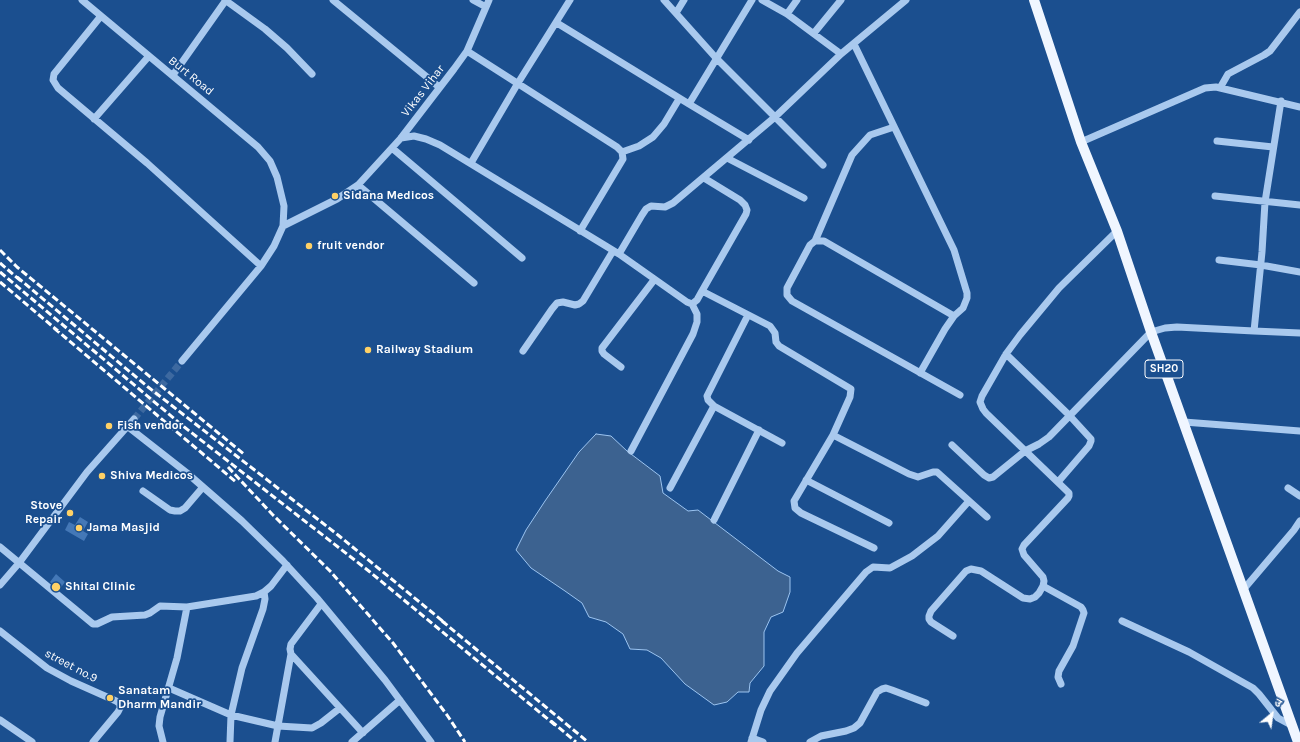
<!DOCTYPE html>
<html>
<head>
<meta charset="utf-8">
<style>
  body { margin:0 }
  #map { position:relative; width:1300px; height:742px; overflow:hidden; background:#1b4f8f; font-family:Karla,"Noto Sans Devanagari",sans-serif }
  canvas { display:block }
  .north { position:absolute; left:1252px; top:694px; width:40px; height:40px; -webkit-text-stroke:3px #1b4f8f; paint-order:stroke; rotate:29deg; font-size:11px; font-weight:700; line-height:16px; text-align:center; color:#fff }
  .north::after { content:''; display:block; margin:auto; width:14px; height:18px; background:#fff; clip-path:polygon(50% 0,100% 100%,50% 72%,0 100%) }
</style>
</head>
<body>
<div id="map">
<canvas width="1300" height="742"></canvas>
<div class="north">उ</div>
</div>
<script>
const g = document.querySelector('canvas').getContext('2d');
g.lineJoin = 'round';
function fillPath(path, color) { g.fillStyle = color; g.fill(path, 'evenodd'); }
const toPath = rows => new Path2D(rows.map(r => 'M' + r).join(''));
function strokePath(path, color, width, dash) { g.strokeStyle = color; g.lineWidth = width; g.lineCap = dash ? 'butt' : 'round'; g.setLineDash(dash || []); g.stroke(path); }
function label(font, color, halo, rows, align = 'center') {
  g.font = font + ' Karla,sans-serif'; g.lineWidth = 3.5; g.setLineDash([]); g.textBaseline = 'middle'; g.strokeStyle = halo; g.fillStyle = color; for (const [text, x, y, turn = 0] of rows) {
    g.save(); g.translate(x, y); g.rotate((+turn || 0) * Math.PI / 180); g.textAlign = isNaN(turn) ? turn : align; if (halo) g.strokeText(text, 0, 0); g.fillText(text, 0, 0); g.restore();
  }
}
const water = toPath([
  [596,434,611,436,627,451,660,476,663,493,688,511,698,510,778,571,790,577,790,592,783,612,771,617,764,632,764,666,750,683,749,692,738,692,727,702,714,705,685,684,661,658,647,650,630,649,623,634,606,622,589,617,582,603,565,591,531,568,516,550,526,530,545,501,579,452,596,434]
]);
fillPath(water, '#3c6290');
strokePath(water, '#9cc4f0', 1);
fillPath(toPath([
  [80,517,88,522,83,531,88,534,84,541,65,530,69,522,75,525],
  [56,574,65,582,59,590,50,582]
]), '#4478b7');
strokePath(toPath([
  [134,419,182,361]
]), '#3d69a0', 7, [7, 3.5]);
strokePath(toPath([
  [82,0,258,147,270,161,277,177,284,206,283,226,274,246,261,266,182,361],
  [225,0,265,29,287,48,312,74],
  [333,0,439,87],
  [473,0,486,7],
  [664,0,716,58,823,165],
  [762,0,787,14],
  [797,0,787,14,841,54],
  [676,13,684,0],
  [101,16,54,74,53,80,58,88,147,163,261,266],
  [557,23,689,104,752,0],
  [814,33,841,0],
  [854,44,954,250,967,293,967,298,963,308,954,316,945,329,920,373],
  [467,51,617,147,622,152,623,159,580,231],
  [173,75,226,0],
  [1220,88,1228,74,1264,55,1270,51,1300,12],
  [689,104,749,140],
  [94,119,149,56],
  [401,138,414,136,426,139,440,145,619,254,687,302,692,304,697,300,702,291,770,326,775,333,776,342,779,346,851,389,850,397,833,435,909,474,918,477,933,472,937,472,987,517],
  [1217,141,1273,147],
  [1081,142,1205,88,1216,87,1300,107],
  [392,148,522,258],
  [622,152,639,146,653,137,664,124,679,99],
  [727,158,804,198],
  [471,163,518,83,570,0],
  [358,185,474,283],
  [1215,196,1300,205],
  [283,226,337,199,358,185,401,138,454,69,467,51,489,0],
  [815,241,852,155,870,135,894,127],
  [619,254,642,215,646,209,651,206,665,207,673,203,775,117,841,54,906,0],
  [1219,260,1261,265,1300,272],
  [702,291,746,214,747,210,745,205,740,200,704,178],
  [748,315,709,392,707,396,708,400,714,406,782,443],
  [954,316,824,241,815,241,810,245,787,288,787,295,792,301,960,395],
  [1254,331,1300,333],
  [523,351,552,309,557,303,563,302,575,305,579,304,583,301,613,251],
  [1006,354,1069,415,1091,439,1091,441,1089,446,1058,482],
  [621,367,604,354,602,351,602,348,654,280],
  [1184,422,1300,431],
  [127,426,187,473,242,521,283,561,317,598,385,680,431,742],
  [833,435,794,501,795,508,801,513,874,548],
  [952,445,984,475,989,478,993,477,1025,451,1039,444,1049,437,1151,332,1165,328,1177,327,1254,331,1262,252,1265,202,1281,101],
  [631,451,693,334,697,322,697,314,692,304],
  [806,480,889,523],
  [670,488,714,406],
  [1288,488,1300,496],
  [143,491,170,510,175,511,180,511,185,508,203,487],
  [714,520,759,430],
  [0,547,93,624,97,624,112,617,145,615,150,613,160,606,187,607,256,596,264,592,271,586,287,565],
  [0,585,19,563,87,472,134,419],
  [1043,586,1081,607,1083,610,1084,613,1073,646,1059,671,1058,677,1061,684],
  [1243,590,1294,530,1300,521],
  [321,604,291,644,290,649,291,654,363,733],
  [1122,621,1189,652,1253,688,1259,694,1278,718,1291,725],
  [0,631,47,668,71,681,116,701,120,704,120,708,118,712,93,742],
  [953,636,931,622,929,619,929,616,931,611,966,571,971,569,981,571,1023,598,1030,599,1035,597,1039,593,1043,586,1044,581,1043,577,1024,555,1022,549,1024,545,1068,498,1069,496,1069,493,986,413,983,409,980,402,982,396,1006,354,1020,335,1059,288,1117,231],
  [169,688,231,715,278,726,312,728,321,723,340,708],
  [0,720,32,742],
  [752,738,763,742],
  [163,742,159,726,160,717,177,658,187,607],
  [230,742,231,715,242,668,263,609,265,599,264,592],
  [275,742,291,654],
  [352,742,400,700],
  [751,742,761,710,770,691,797,653,866,572,873,567,890,568,912,556,938,536,969,501],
  [810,742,821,736,846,731,854,728,860,723,877,692,882,689,886,688,892,690,926,703]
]), '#a9c9ee', 7);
strokePath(toPath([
  [1034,0,1081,142,1117,231,1151,332,1298,742]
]), '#f0f6ff', 10);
strokePath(toPath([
  [0,250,17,267,245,455],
  [0,263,21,281],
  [0,272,183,426,370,572,555,725],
  [17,277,148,387,338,535,445,623],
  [0,282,58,331],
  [54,328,236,482],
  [228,467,272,514,331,572,393,643,447,715,465,742],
  [442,621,588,742],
  [551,721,576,742]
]), '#fff', 3, [7, 3]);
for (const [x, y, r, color] of [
  [335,196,4,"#ffd166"],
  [309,246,4,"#ffd166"],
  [368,350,4,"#ffd166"],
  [109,426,4,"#ffd166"],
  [102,476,4,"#ffd166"],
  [70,513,4,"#ffd166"],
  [79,528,4,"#ffd166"],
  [56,587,5,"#ffd166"],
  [110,698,4,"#ffd166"]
]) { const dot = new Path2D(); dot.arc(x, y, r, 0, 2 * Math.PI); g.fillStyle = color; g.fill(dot); strokePath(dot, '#1b4f8f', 1.5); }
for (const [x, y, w] of [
  [1164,369,38]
]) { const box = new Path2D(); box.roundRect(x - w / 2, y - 9, w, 18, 3); g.fillStyle = '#1b4f8f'; g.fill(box); strokePath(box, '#fff', 1); }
label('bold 11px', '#fff', null, [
  ["SH20",1164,369]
]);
label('12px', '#fff', '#1b4f8f', [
  ["Burt Road",191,76,39],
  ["Vikas Vihar",423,91,-52],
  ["street no.9",71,666,28]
]);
label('bold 12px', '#fff', '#1b4f8f', [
  ["Sidana Medicos",343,196],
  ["fruit vendor",317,246],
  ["Railway Stadium",376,350],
  ["Fish vendor",117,426],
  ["Shiva Medicos",110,476],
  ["Stove",62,506,"right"],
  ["Repair",62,520,"right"],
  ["Jama Masjid",87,528],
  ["Shital Clinic",65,587],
  ["Sanatam",118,691],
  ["Dharm Mandir",118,705]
], 'left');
</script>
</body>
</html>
